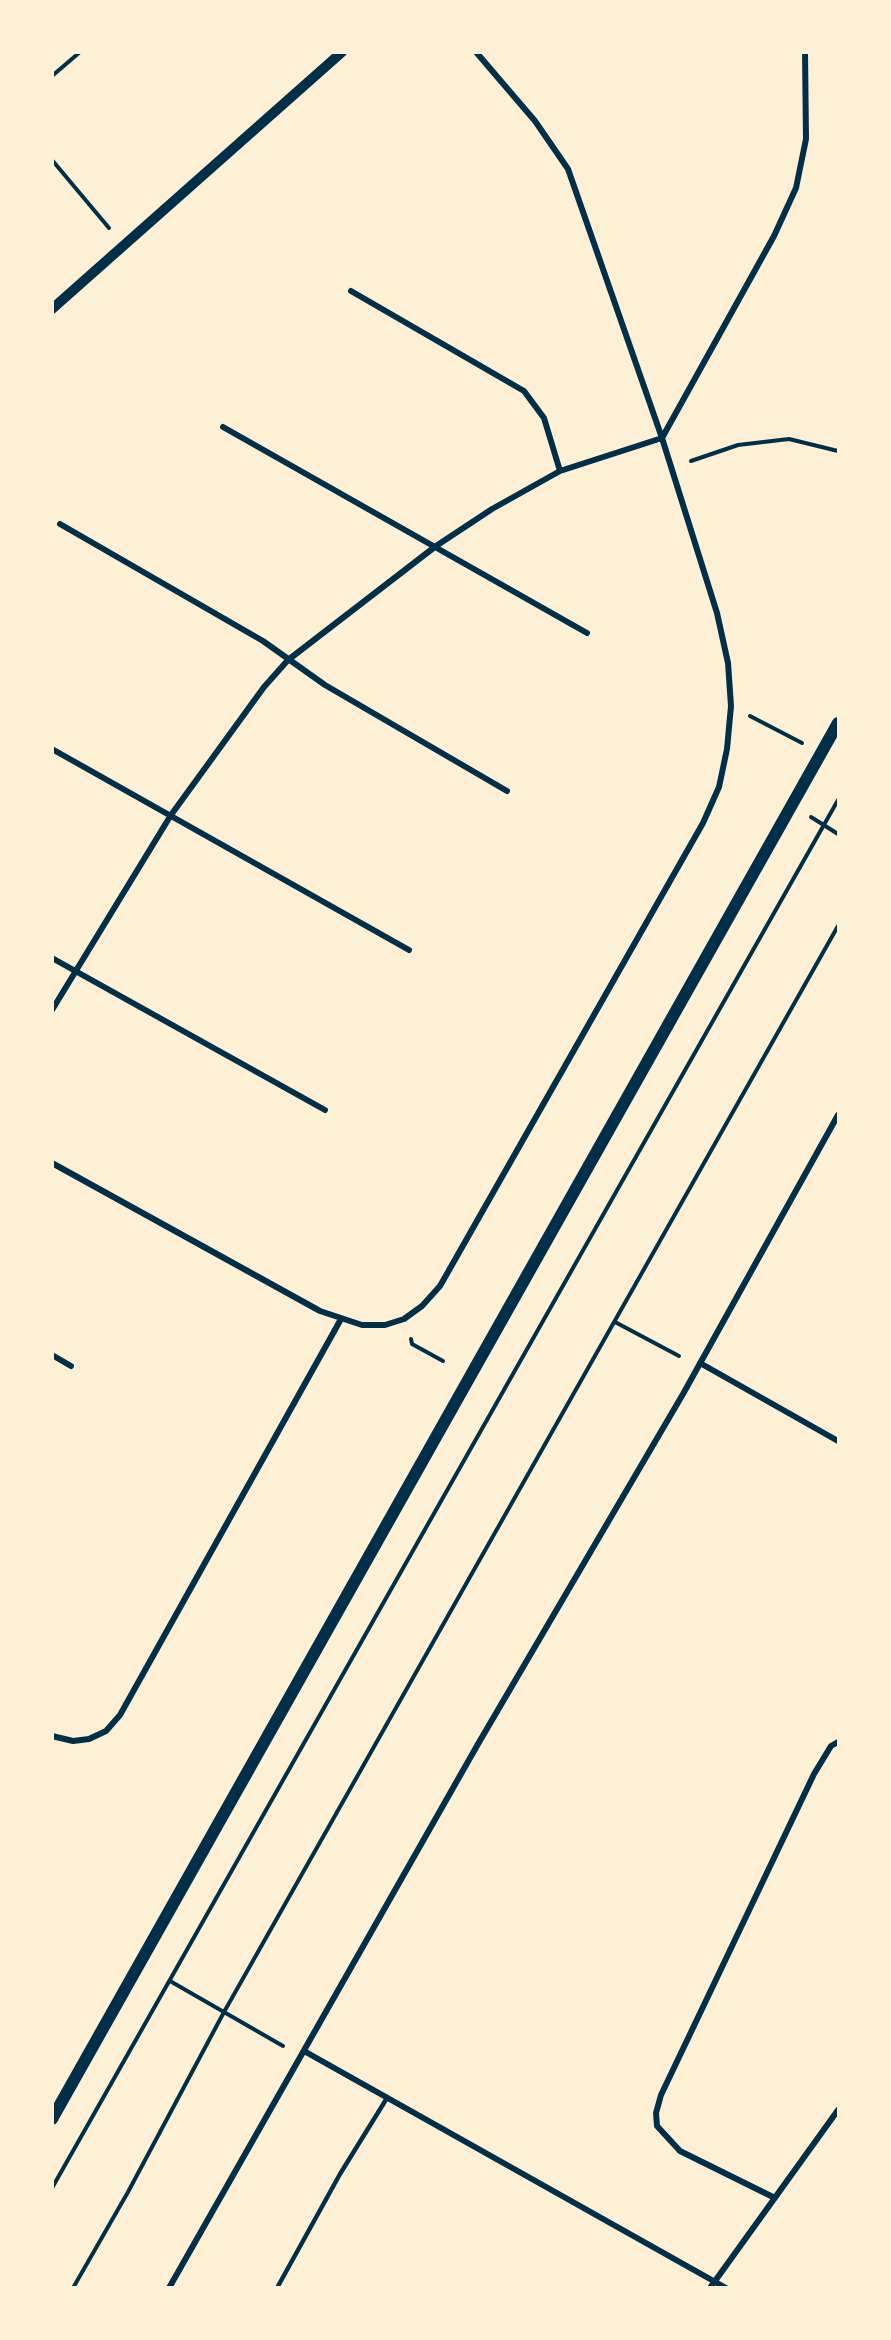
<!DOCTYPE html>
<html>
<head>
<meta charset="utf-8">
<style>
  body { margin:0 }
  #map { position:relative; width:891px; height:2340px; overflow:hidden; background:#fdf0d5; font-family:"Libre Baskerville",serif }
  canvas { display:block }
  .frame { position:absolute; inset:0; border:54px solid #fdf0d5; pointer-events:none }
</style>
</head>
<body>
<div id="map">
<canvas width="891" height="2340"></canvas>
<div class="frame"></div>
</div>
<script>
const g = document.querySelector('canvas').getContext('2d');
g.lineJoin = 'round';
const toPath = rows => new Path2D(rows.map(r => 'M' + r).join(''));
function strokePath(path, color, width, dash) { g.strokeStyle = color; g.lineWidth = width; g.lineCap = dash ? 'butt' : 'round'; g.setLineDash(dash || []); g.stroke(path); }
strokePath(toPath([
  [52,76,80,52],
  [52,160,109,228],
  [691,461,738,445,789,439,838,451],
  [750,716,802,743],
  [811,817,838,834],
  [615,1322,679,1356],
  [411,1339,412,1344,443,1361],
  [170,1981,283,2046],
  [52,2188,838,800],
  [73,2288,128,2192,224,2012,838,926]
]), '#003049', 4);
strokePath(toPath([
  [277,2288,340,2174,387,2098]
]), '#003049', 4.5);
strokePath(toPath([
  [351,291,524,391,544,418,560,471],
  [223,427,587,633],
  [60,524,263,641,325,685,507,791],
  [52,749,409,950],
  [52,958,325,1110],
  [52,1010,171,815,264,687,288,660,436,546,492,509,560,471,662,438,774,236,796,188,806,139,805,52],
  [52,1163,320,1311,362,1325,385,1325,404,1319,422,1306,440,1286,703,823,719,787,727,749,731,706,728,663,717,613,662,438,568,169,535,121,476,52],
  [52,1355,71,1366],
  [700,1363,838,1441],
  [52,1736,73,1741,89,1739,106,1731,120,1715,341,1319],
  [304,2051,726,2288],
  [775,2198,680,2151,657,2126,656,2113,661,2095,814,1774,831,1746,838,1742],
  [169,2288,478,1744,683,1394,838,1115],
  [710,2288,838,2110]
]), '#003049', 6);
strokePath(toPath([
  [52,309,342,52]
]), '#003049', 10);
strokePath(toPath([
  [52,2119,838,723]
]), '#003049', 12);
</script>
</body>
</html>
